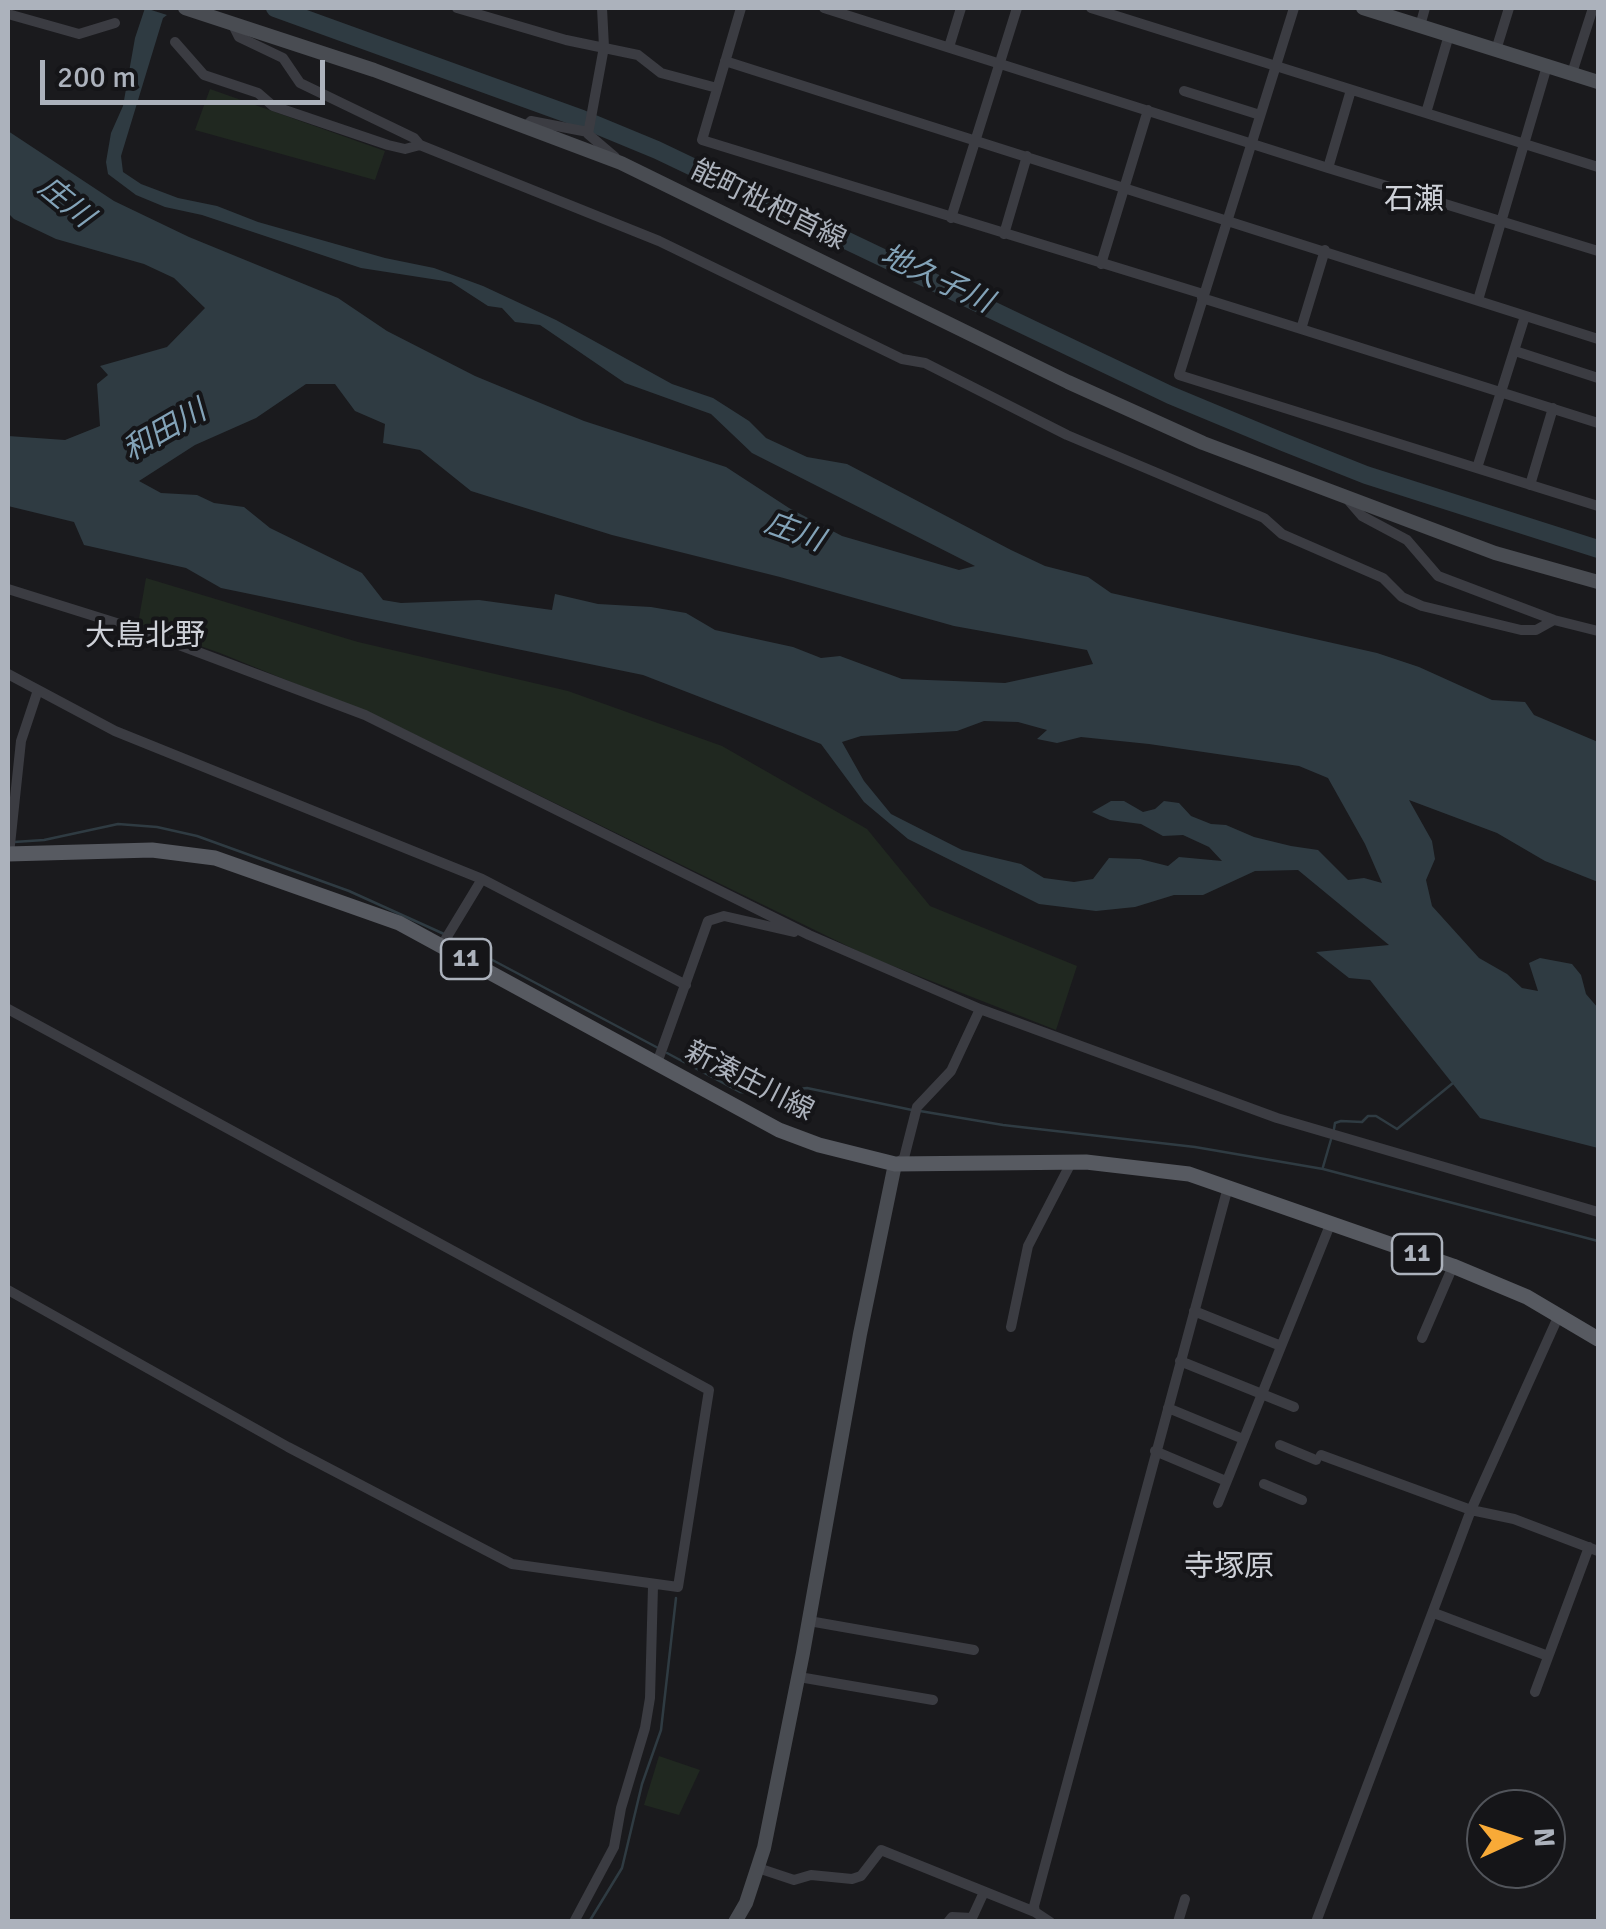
<!DOCTYPE html>
<html>
<head>
<meta charset="utf-8">
<style>
  body { margin:0 }
  #map { position:relative; width:1606px; height:1929px; overflow:hidden; background:#1a1a1d; font-family:Signika,sans-serif }
  canvas { display:block }
  .frame { position:absolute; inset:0; border:10px solid #acb2bc; pointer-events:none }
  .north { position:absolute; left:1466px; top:1789px; width:100px; height:100px; box-sizing:border-box; background:#151518; border:2px solid #51545a; border-radius:50%; rotate:87deg; font-size:28px; font-weight:700; line-height:40px; text-align:center; color:#acb2bc }
  .north::after { content:''; display:block; margin:auto; width:35px; height:45px; background:#f8aa37; clip-path:polygon(50% 0,100% 100%,50% 72%,0 100%) }
  .scale { position:absolute; left:40px; top:60px; width:285px; height:45px; box-sizing:border-box; border:5px solid #acb2bc; border-top:0; padding-left:12px; font-size:30px; line-height:35px; white-space:nowrap; color:#acb2bc; -webkit-text-stroke:8px #151518; paint-order:stroke }
</style>
</head>
<body>
<div id="map">
<canvas width="1606" height="1929"></canvas>
<div class="frame"></div>
<div class="north">N</div>
<div class="scale">200 m</div>
</div>
<script>
const g = document.querySelector('canvas').getContext('2d');
g.lineJoin = 'round';
function fillPath(path, color) { g.fillStyle = color; g.fill(path, 'evenodd'); }
const toPath = rows => new Path2D(rows.map(r => 'M' + r).join(''));
function strokePath(path, color, width, dash) { g.strokeStyle = color; g.lineWidth = width; g.lineCap = dash ? 'butt' : 'round'; g.setLineDash(dash || []); g.stroke(path); }
function label(font, color, halo, rows, align = 'center') {
  g.font = font + ' Signika,"Noto Sans JP",sans-serif'; g.lineWidth = 8; g.setLineDash([]); g.textBaseline = 'middle'; g.strokeStyle = halo; g.fillStyle = color; for (const [text, x, y, turn = 0] of rows) {
    g.save(); g.translate(x, y); g.rotate((+turn || 0) * Math.PI / 180); g.textAlign = isNaN(turn) ? turn : align; if (halo) g.strokeText(text, 0, 0); g.fillText(text, 0, 0); g.restore();
  }
}
fillPath(toPath([
  [210,89,385,151,375,180,195,130],
  [146,578,358,642,568,691,722,746,867,829,930,906,1077,966,1056,1030,870,957,387,721,220,653,138,624],
  [659,1756,700,1770,679,1815,644,1805]
]), '#202820');
fillPath(toPath([
  [145,8,167,15,163,18,121,156,123,172,141,184,178,198,217,206,258,222,385,258,434,268,483,286,556,320,672,384,713,398,749,421,766,438,807,457,847,464,1011,550,1045,566,1088,577,1111,593,1377,653,1419,667,1492,700,1525,702,1534,715,1598,742,1598,882,1545,861,1497,833,1409,800,1432,841,1435,859,1426,880,1432,906,1479,958,1507,974,1522,988,1538,991,1529,963,1540,958,1572,964,1581,975,1586,994,1598,1008,1598,1148,1480,1118,1370,980,1349,978,1316,952,1389,945,1298,870,1255,871,1203,895,1174,895,1135,907,1096,911,1039,904,908,839,864,802,821,744,762,721,643,675,221,588,186,568,84,545,74,522,8,506,8,436,65,440,100,426,97,384,108,375,100,366,167,347,205,308,174,278,144,264,56,239,14,219,8,213,8,131,114,201,189,237,338,298,387,331,475,376,584,421,726,467,789,508,842,536,959,570,975,566,752,453,711,414,625,383,540,325,515,322,502,308,488,306,451,282,361,268,202,215,165,207,136,195,108,174,106,162,111,133,123,106,135,38],
  [306,384,335,384,355,411,385,424,383,443,420,450,471,491,612,535,780,577,954,626,1087,650,1093,664,1005,683,902,679,840,656,821,658,793,647,715,630,686,613,651,607,598,604,555,594,552,610,479,600,401,603,383,600,362,573,270,528,244,507,214,503,197,495,161,493,139,481,195,445,256,418],
  [984,721,1018,722,1047,730,1037,739,1057,743,1081,737,1149,744,1299,766,1328,778,1365,844,1382,883,1364,878,1348,880,1318,850,1291,846,1254,837,1226,825,1211,824,1191,816,1179,803,1164,801,1155,809,1143,812,1124,801,1111,801,1092,812,1110,820,1141,824,1163,836,1183,835,1209,847,1222,861,1179,857,1168,866,1140,859,1109,858,1093,879,1074,882,1044,878,1021,864,962,850,891,814,864,781,842,742,861,736,957,731]
]), '#2f3b42');
strokePath(toPath([
  [14,842,44,840,118,824,157,827,197,836,349,891,444,934],
  [451,938,660,1049],
  [667,1053,740,1092,758,1094,807,1088,912,1110],
  [920,1111,1003,1125,1195,1147,1323,1169,1598,1241],
  [1334,1129,1335,1123,1341,1121,1362,1122,1368,1116,1376,1116,1397,1129,1453,1083],
  [1323,1167,1332,1136],
  [589,1922,622,1868,642,1784,661,1730,676,1598]
]), '#2f3b42', 2.5);
strokePath(toPath([
  [275,8,582,119,657,150,1170,395,1283,442,1366,475,1598,549]
]), '#2f3b42', 18);
strokePath(toPath([
  [457,8,566,40,638,55,661,73,717,88],
  [602,8,604,47,588,134,615,157],
  [741,8,702,140,1203,294],
  [824,8,1328,168,1351,90],
  [1091,8,1598,167],
  [1294,8,1179,375,1598,506],
  [8,14,79,34,115,23],
  [232,23,239,37,283,58,300,83,414,138,420,145],
  [1420,26,1425,8],
  [175,42,204,75,258,93,273,106,388,145,405,149,420,145,659,241,902,359,925,363,1067,435,1264,518,1282,534,1383,578,1402,597,1422,606,1521,630,1536,630,1554,620],
  [949,47,961,8],
  [1496,50,1509,8],
  [725,61,1598,339],
  [1572,73,1593,8],
  [1184,91,1260,115],
  [1426,113,1449,35],
  [526,126,531,121,588,132],
  [1328,168,1598,251],
  [951,218,1017,8],
  [1004,234,1027,156],
  [1101,264,1148,110],
  [1202,298,1301,329,1325,250],
  [1478,300,1547,66],
  [1301,329,1598,423],
  [1515,351,1598,378],
  [1477,468,1525,316],
  [1530,485,1553,408],
  [1349,501,1362,516,1407,540,1438,576,1554,620,1598,631],
  [8,589,142,631,365,715,809,935,980,1009,1277,1118,1598,1212],
  [8,674,115,731,482,879,686,985],
  [9,854,21,741,38,690],
  [442,945,482,879],
  [8,1009,709,1390,678,1587,512,1564,288,1447,8,1290],
  [657,1063,708,921,724,916,794,932],
  [897,1163,904,1158,917,1107,951,1071,980,1009],
  [1194,1311,1281,1346],
  [1011,1327,1028,1246,1071,1163],
  [1422,1338,1453,1266],
  [1180,1361,1294,1407],
  [1168,1408,1243,1439],
  [1280,1445,1316,1460],
  [1155,1451,1226,1481],
  [1321,1455,1471,1510,1514,1519,1598,1551],
  [1264,1484,1302,1500],
  [1218,1503,1330,1225],
  [1434,1613,1548,1656],
  [809,1621,974,1650],
  [799,1677,933,1700],
  [1535,1692,1589,1547],
  [758,1868,794,1880,811,1875,852,1879,861,1876,881,1850,1035,1912],
  [574,1922,614,1847,621,1808,645,1728,650,1698,653,1586],
  [948,1922,952,1917,972,1918,984,1892],
  [1050,1922,1035,1912,1034,1906,1228,1187],
  [1178,1922,1185,1899],
  [1316,1922,1471,1510,1559,1315]
]), '#3b3c42', 10);
strokePath(toPath([
  [185,8,374,70,621,163,1068,382,1203,443,1495,553,1598,582],
  [1363,8,1598,82],
  [735,1922,746,1903,764,1848,803,1653,860,1334,895,1164]
]), '#494c52', 14);
strokePath(toPath([
  [8,854,152,850,215,858,399,923,779,1130,819,1145,895,1164,1086,1162,1189,1174,1453,1266,1527,1297,1598,1339]
]), '#575a61', 15);
for (const [x, y, w] of [
  [466,959,50],
  [1417,1254,50]
]) { const box = new Path2D(); box.roundRect(x - w / 2, y - 20, w, 40, 8); g.fillStyle = '#151518'; g.fill(box); strokePath(box, '#acb2bc', 2.5); }
label('bold 25px', '#acb2bc', null, [
  ["11",466,959],
  ["11",1417,1254]
]);
label('28px', '#acb2bc', '#151518', [
  ["能町枇杷首線",768,206,26],
  ["新湊庄川線",749,1082,27]
]);
label('30px', '#ced1d8', '#151518', [
  ["石瀬",1414,201],
  ["大島北野",145,637],
  ["寺塚原",1229,1568]
]);
label('italic 30px', '#83a3b8', '#151518', [
  ["庄川",65,203,39],
  ["地久子川",936,280,25],
  ["和田川",165,432,-30],
  ["庄川",794,533,20]
]);
</script>
</body>
</html>
